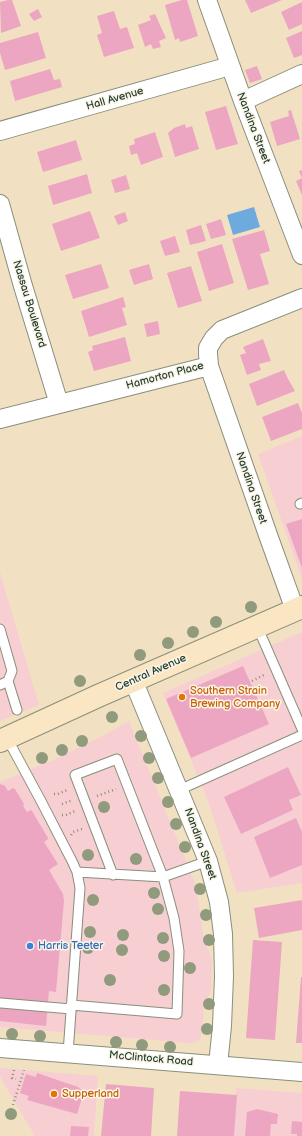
<!DOCTYPE html>
<style>
body{margin:0}
canvas{display:block;background:#f1e1c2}
</style>
<canvas width="302" height="1136"></canvas>
<script>
const ctx = document.querySelector('canvas').getContext('2d');
ctx.lineJoin = 'round';
function fill(path, color) { ctx.fillStyle = color; ctx.fill(path, 'evenodd'); }
const shape = rows => new Path2D(rows.map(r => 'M' + r).join(''));
function stroke(path, color, width, dash) { ctx.strokeStyle = color; ctx.lineWidth = width; ctx.lineCap = dash ? 'butt' : 'round'; ctx.setLineDash(dash || []); ctx.stroke(path); }
function write(font, color, halo, rows, align = 'center') {
  ctx.font = font + ' "Balsamiq Sans",sans-serif'; ctx.lineWidth = 3; ctx.setLineDash([]); ctx.textBaseline = 'middle'; ctx.strokeStyle = halo; ctx.fillStyle = color; for (const [text, x, y, turn = 0] of rows) {
    ctx.save(); ctx.translate(x, y); ctx.rotate((+turn || 0) * Math.PI / 180); ctx.textAlign = isNaN(turn) ? turn : align; if (halo) ctx.strokeText(text, 0, 0); ctx.fillText(text, 0, 0); ctx.restore();
  }
}
fill(shape([
 [302,436,302,579,258,454],
 [0,572,39,705,0,721],
 [302,632,302,883,237,893,208,801,163,693],
 [129,721,194,880,199,905,204,941,211,956,212,962,211,991,205,1002,201,1037,198,1041,193,1043,188,1043,0,1027,0,782,53,760,102,736],
 [0,1068,98,1076,94,1136,35,1136,0,1077],
 [236,1088,302,1093,302,1136,232,1136]
]), '#f7cfd2');
fill(shape([
 [254,207,260,227,233,235,227,215]
]), '#6faadf');
fill(shape([
 [8,0,12,0,21,26,1,33,0,2],
 [182,0,187,0,198,36,180,42,179,38,175,40,165,5],
 [245,0,282,0,251,13],
 [302,2,302,24,289,30,281,12],
 [38,9,42,17,34,21,29,14],
 [114,11,120,29,127,27,134,48,104,57,97,35,102,33,97,16],
 [155,14,166,38,159,41,161,47,153,49,151,44,145,47,138,25,151,20,149,16],
 [302,31,302,55,294,58,286,38],
 [38,32,46,58,5,70,0,53,0,43],
 [257,66,262,79,250,83,245,70],
 [50,69,54,80,60,79,62,87,15,101,10,81],
 [226,106,238,144,216,150,205,112],
 [291,110,300,139,277,146,270,122,289,116,288,111],
 [185,124,186,128,192,126,199,149,175,157,168,133,174,128],
 [155,132,163,157,141,165,137,153,131,155,129,146,135,144,134,139],
 [76,140,82,160,43,172,37,152],
 [302,170,302,195,296,181,302,178,299,171],
 [87,174,92,193,53,205,48,186],
 [126,175,130,189,115,193,111,180],
 [90,211,100,238,61,251,52,224],
 [125,212,128,221,118,225,114,216],
 [221,219,226,235,211,239,206,224],
 [201,225,206,241,190,245,186,230],
 [264,230,270,251,260,254,269,284,248,290,232,239],
 [175,236,180,252,165,256,160,241],
 [222,244,234,283,209,291,197,252],
 [101,264,109,288,73,299,65,275],
 [149,264,153,279,134,285,129,270],
 [191,266,202,301,178,308,167,273],
 [123,297,126,307,122,308,127,325,89,337,81,311],
 [158,321,160,334,147,337,144,324],
 [125,337,131,361,94,371,88,352,93,350,92,346],
 [263,339,271,361,259,364,261,370,247,375,240,355,246,353,243,347],
 [284,370,288,379,295,391,257,406,249,384],
 [298,403,302,413,302,429,271,441,262,417],
 [302,519,302,568,286,524],
 [243,666,269,724,191,758,166,699],
 [288,767,301,795,289,800,293,810,241,834,224,797],
 [0,784,5,786,8,791,13,788,15,789,24,804,23,806,27,812,31,810,32,811,48,838,48,839,44,842,58,864,49,870,63,894,64,901,56,992,49,991,46,1026,0,1021],
 [296,818,302,832,302,865,270,878,254,837],
 [302,900,302,930,259,938,254,908],
 [253,940,282,942,275,1040,246,1038],
 [301,977,302,977,302,1043,296,1043],
 [37,1073,78,1087,84,1092,77,1114,27,1100,29,1096,20,1093,26,1074,36,1077],
 [106,1084,154,1088,151,1136,101,1136],
 [180,1091,237,1095,234,1136,177,1136],
 [257,1109,278,1114,277,1124,271,1124,270,1136,245,1136,247,1112],
 [292,1121,302,1122,302,1136,297,1136,297,1134,291,1134],
 [71,1126,89,1127,88,1136,70,1136]
]), '#eca6c1');
const service = shape([
 [300,504,302,503],
 [257,626,302,729],
 [0,629,12,671,8,681],
 [0,685,8,681,17,710],
 [7,738,41,801,72,861,77,872,80,888,68,1053],
 [179,790,302,735],
 [77,872,163,877,208,861],
 [1,1003,71,1009],
 [71,1005,177,1014,179,951,174,918,163,877,117,759,75,775,113,875]
]);
const minor = shape([
 [207,0,243,101,302,255],
 [243,101,302,74],
 [0,131,230,66],
 [0,204,23,286,59,404],
 [0,419,209,366],
 [295,610,268,535,209,366,208,354,208,348,214,338,222,330,302,298],
 [133,680,208,861,219,902,223,934,224,976,222,1026,218,1065],
 [0,1048,302,1072]
]);
const secondary = shape([
 [0,741,98,696,302,607]
]);
stroke(service, '#888f7b', 11);
stroke(minor, '#888f7b', 20);
stroke(secondary, '#888f7b', 24);
stroke(shape([
 [252,681,266,674],
 [54,794,58,794,67,790],
 [97,796,116,789],
 [62,804,73,800],
 [62,815,66,815,75,811],
 [71,835,73,832,82,829],
 [14,1070,12,1078,16,1079],
 [13,1105,24,1070]
]), '#888f7b', 2.5, [1, 3]);
stroke(service, '#fff', 9);
stroke(minor, '#fff', 18);
stroke(secondary, '#fbe6c3', 22);
ctx.fillStyle = '#909a7c';
for (const [x, y] of [
 [251,607],
 [216,622],
 [193,632],
 [168,643],
 [140,655],
 [80,681],
 [112,717],
 [141,736],
 [82,741],
 [62,750],
 [42,758],
 [149,758],
 [158,778],
 [168,802],
 [104,807],
 [176,824],
 [185,847],
 [88,855],
 [136,859],
 [200,889],
 [154,893],
 [93,900],
 [158,909],
 [206,915],
 [90,932],
 [123,935],
 [163,938],
 [209,940],
 [88,948],
 [122,950],
 [164,956],
 [190,968],
 [110,980],
 [164,990],
 [209,1004],
 [207,1029],
 [12,1034],
 [40,1036],
 [116,1042],
 [142,1045],
 [170,1047],
 [11,1114]
]) { ctx.beginPath(); ctx.arc(x, y, 6, 0, 2 * Math.PI); ctx.fill(); }
for (const [x, y, r, color] of [
 [182,697,4,"#e8710a"],
 [30,946,4,"#3f7fe0"],
 [54,1094,4,"#e8710a"]
]) { const dot = new Path2D(); dot.arc(x, y, r, 0, 2 * Math.PI); ctx.fillStyle = color; ctx.fill(dot); stroke(dot, '#fcf5e5', 1.5); }
write('11px', '#1f3d34', '#fcf5e5', [
 ["Hall Avenue",115,99,-16],
 ["Nandina Street",253,128,69],
 ["Nassau Boulevard",29,304,73],
 ["Hamorton Place",165,376,-15],
 ["Nandina Street",251,488,71],
 ["Central Avenue",151,673,-24],
 ["Nandina Street",200,844,70],
 ["McClintock Road",151,1059,5]
]);
write('11px', '#c56008', '#fcf5e5', [
 ["Southern Strain",190,691],
 ["Brewing Company",190,704],
 ["Supperland",62,1094]
], 'left');
write('11px', '#366cbe', '#fcf5e5', [
 ["Harris Teeter",38,946]
], 'left');
</script>
